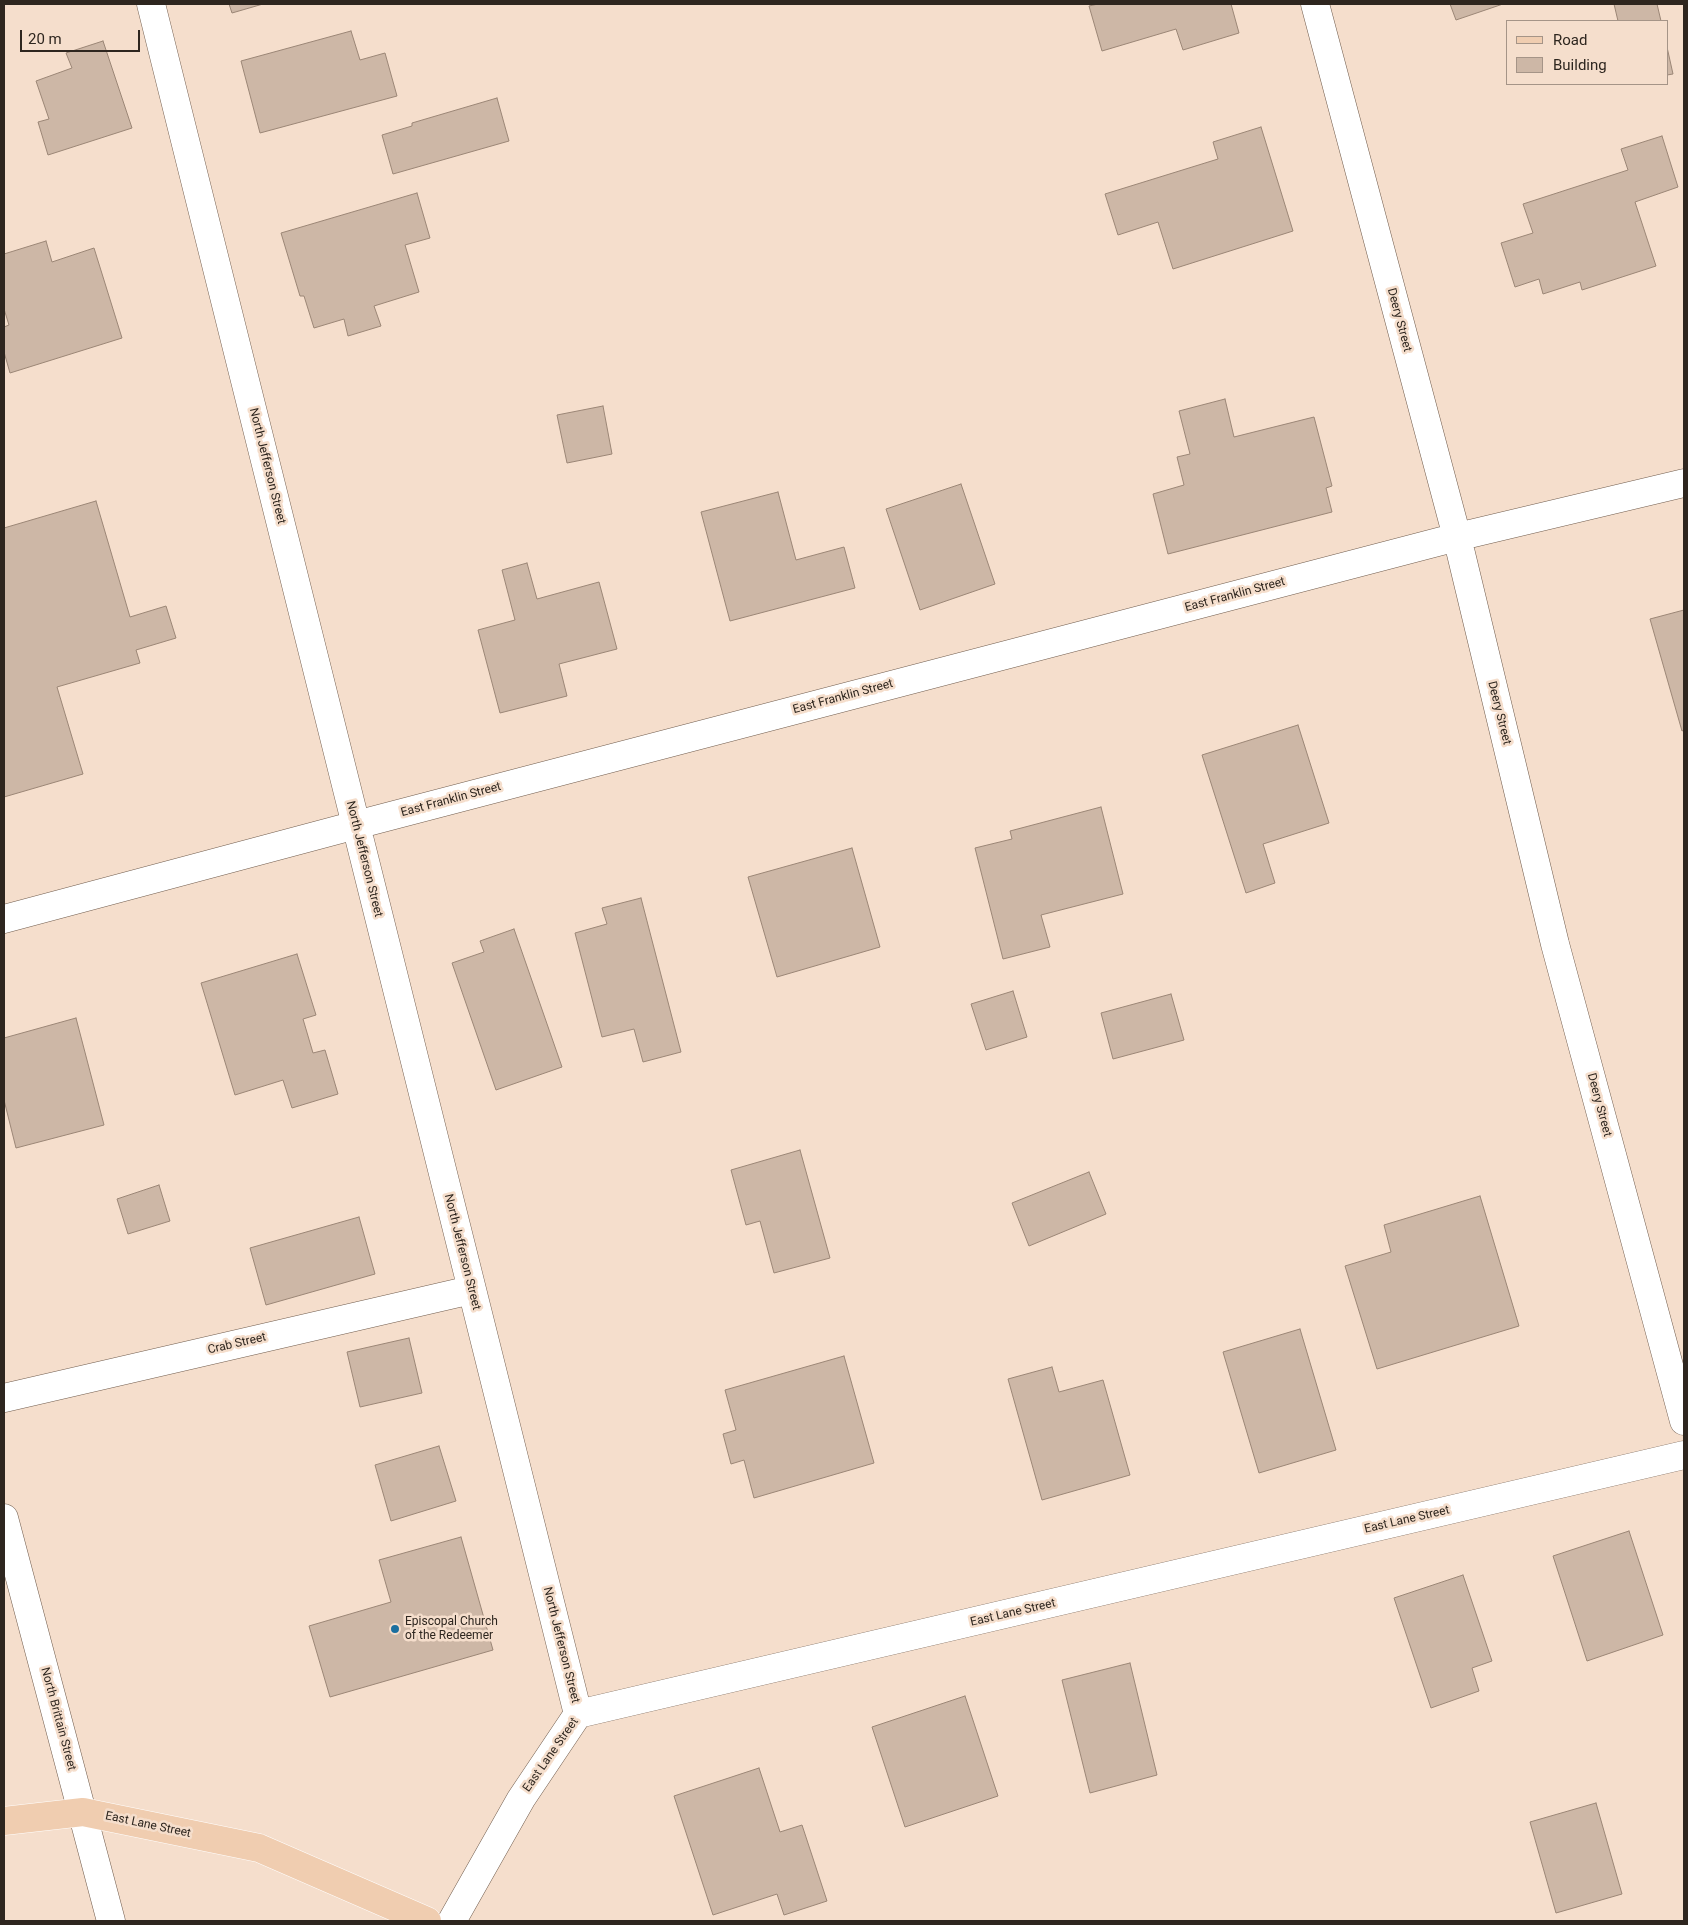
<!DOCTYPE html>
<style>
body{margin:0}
#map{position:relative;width:1688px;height:1925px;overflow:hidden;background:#f5decc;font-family:Roboto,sans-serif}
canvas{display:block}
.frame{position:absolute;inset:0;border:5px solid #2e261f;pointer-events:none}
.legend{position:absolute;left:1506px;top:20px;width:162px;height:65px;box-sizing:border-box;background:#f5decc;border:1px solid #a59487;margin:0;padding:6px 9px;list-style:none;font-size:15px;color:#2e261f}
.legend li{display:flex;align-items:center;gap:10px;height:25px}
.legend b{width:25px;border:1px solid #a59487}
.scale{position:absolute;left:20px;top:30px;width:120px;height:22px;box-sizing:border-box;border:2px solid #2e261f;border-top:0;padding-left:6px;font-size:15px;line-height:18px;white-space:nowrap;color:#2e261f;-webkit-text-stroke:4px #f5decc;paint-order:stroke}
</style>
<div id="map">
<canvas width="1688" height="1925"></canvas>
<div class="frame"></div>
<ul class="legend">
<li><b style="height:6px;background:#f0cdb0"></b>Road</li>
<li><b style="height:14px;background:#cdb7a6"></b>Building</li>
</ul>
<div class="scale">20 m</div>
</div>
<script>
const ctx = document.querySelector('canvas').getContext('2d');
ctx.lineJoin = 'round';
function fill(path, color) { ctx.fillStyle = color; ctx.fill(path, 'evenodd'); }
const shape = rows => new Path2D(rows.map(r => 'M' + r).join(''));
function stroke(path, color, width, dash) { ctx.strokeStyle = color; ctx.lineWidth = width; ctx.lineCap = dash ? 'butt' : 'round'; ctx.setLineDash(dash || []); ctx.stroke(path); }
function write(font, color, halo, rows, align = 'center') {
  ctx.font = font + ' Roboto,sans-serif'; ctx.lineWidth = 5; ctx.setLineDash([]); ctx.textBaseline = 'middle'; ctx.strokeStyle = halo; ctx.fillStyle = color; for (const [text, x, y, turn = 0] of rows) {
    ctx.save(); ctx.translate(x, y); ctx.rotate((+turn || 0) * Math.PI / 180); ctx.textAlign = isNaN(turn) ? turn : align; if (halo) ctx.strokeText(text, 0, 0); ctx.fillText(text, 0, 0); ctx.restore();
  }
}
const building = shape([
 [229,4,263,4,232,13,229,4],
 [1098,4,1231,4,1239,33,1183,50,1176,29,1102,51,1089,6,1098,4],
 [1450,4,1503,4,1456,20,1450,4],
 [1614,4,1657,4,1661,21,1618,21,1614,4],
 [351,31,360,60,385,53,397,96,260,133,241,61,351,31],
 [103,41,132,128,48,155,38,122,49,119,36,81,72,68,66,53,103,41],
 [1667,47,1673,74,1667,75,1667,47],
 [497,98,509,141,393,174,382,135,412,126,412,123,497,98],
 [1261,127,1293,231,1173,269,1158,222,1118,235,1105,194,1218,159,1213,142,1261,127],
 [1662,136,1678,187,1635,202,1656,266,1582,290,1580,282,1543,294,1539,279,1515,287,1501,243,1533,233,1523,204,1628,170,1621,149,1662,136],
 [417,193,430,238,405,245,419,292,374,306,381,326,348,336,344,319,314,328,304,296,300,296,281,233,417,193],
 [46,241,52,262,94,248,122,338,10,373,4,352,4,327,9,325,4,309,4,254,46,241],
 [1225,399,1234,437,1314,417,1332,486,1326,488,1332,512,1168,554,1153,494,1184,485,1177,457,1190,454,1179,411,1225,399],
 [603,406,612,454,567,463,557,415,603,406],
 [961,484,995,584,920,610,886,509,961,484],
 [778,492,796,560,844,547,855,588,730,621,701,512,778,492],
 [96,501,130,617,166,606,176,638,136,650,140,663,57,687,83,774,4,797,4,528,96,501],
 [527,563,537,599,599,582,617,649,559,664,567,696,500,713,478,630,515,620,502,570,527,563],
 [1684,610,1684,730,1682,731,1650,619,1684,610],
 [1298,725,1329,823,1263,844,1275,883,1246,893,1202,755,1298,725],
 [1101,807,1123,894,1041,915,1050,947,1003,959,975,848,1012,839,1010,831,1101,807],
 [852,848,880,947,777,977,748,877,852,848],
 [641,898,681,1052,643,1062,634,1029,602,1037,575,933,607,924,602,908,641,898],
 [514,929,562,1067,496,1090,452,963,484,952,480,941,514,929],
 [297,954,316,1015,303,1019,313,1053,325,1050,338,1094,292,1108,283,1080,235,1095,201,983,297,954],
 [1013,991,1027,1037,986,1050,971,1004,1013,991],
 [1171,994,1184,1040,1113,1059,1101,1013,1171,994],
 [76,1018,104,1125,16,1148,4,1100,4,1038,76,1018],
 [800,1150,830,1258,774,1273,760,1221,746,1225,731,1170,800,1150],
 [1089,1172,1106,1214,1029,1246,1012,1203,1089,1172],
 [159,1185,170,1221,128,1234,117,1199,159,1185],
 [1480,1196,1519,1326,1377,1369,1345,1266,1391,1252,1384,1225,1480,1196],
 [359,1217,375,1274,266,1305,250,1248,359,1217],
 [1300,1329,1336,1450,1259,1473,1223,1352,1300,1329],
 [409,1338,422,1393,360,1407,347,1352,409,1338],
 [844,1356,874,1463,754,1498,744,1460,731,1464,723,1434,736,1430,725,1390,844,1356],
 [1052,1367,1059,1392,1103,1380,1130,1475,1042,1500,1008,1379,1052,1367],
 [439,1446,456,1501,391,1521,375,1465,439,1446],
 [1629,1531,1663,1635,1587,1661,1553,1556,1629,1531],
 [461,1537,493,1650,330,1697,309,1626,391,1602,379,1560,461,1537],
 [1463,1575,1492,1661,1472,1668,1479,1691,1431,1708,1394,1598,1463,1575],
 [1130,1663,1157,1775,1090,1793,1062,1680,1130,1663],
 [965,1696,998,1796,905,1827,872,1727,965,1696],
 [759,1768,780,1832,802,1825,827,1901,784,1915,777,1894,713,1915,674,1796,759,1768],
 [1596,1803,1622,1894,1556,1913,1530,1822,1596,1803]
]);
fill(building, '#cdb7a6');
stroke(building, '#9b8676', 1);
const minor = shape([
 [151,4,578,1714],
 [1315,4,1457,537,1555,944,1684,1421],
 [4,919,356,825,1457,537,1684,483],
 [4,1398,471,1290],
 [4,1518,111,1921]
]);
const tertiary = shape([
 [452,1921,521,1799,578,1714,1684,1455]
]);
const primary = shape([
 [4,1821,83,1812,259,1848,427,1921]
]);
stroke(minor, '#725e4f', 29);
stroke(tertiary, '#725e4f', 29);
stroke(primary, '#fff', 29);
stroke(minor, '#fff', 28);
stroke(tertiary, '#fff', 28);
stroke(primary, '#f0cdb0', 28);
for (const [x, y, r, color] of [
 [395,1629,5,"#1b6f9f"]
]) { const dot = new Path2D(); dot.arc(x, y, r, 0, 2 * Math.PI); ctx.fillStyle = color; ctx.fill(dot); stroke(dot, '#f5decc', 2); }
write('12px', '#2e261f', '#f5decc', [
 ["Deery Street",1399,320,75],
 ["North Jefferson Street",267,466,76],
 ["East Franklin Street",1235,595,-15],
 ["East Franklin Street",843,697,-15],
 ["Deery Street",1499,713,76],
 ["East Franklin Street",451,800,-15],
 ["North Jefferson Street",364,859,76],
 ["Deery Street",1599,1105,75],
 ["North Jefferson Street",462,1252,76],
 ["Crab Street",237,1344,-13],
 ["East Lane Street",1407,1520,-13],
 ["East Lane Street",1013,1613,-13],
 ["North Jefferson Street",561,1645,76],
 ["North Brittain Street",58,1719,75],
 ["East Lane Street",551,1755,-55],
 ["East Lane Street",148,1825,12]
]);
write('12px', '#2e261f', '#f5decc', [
 ["Episcopal Church",405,1622],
 ["of the Redeemer",405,1636]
], 'left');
</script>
